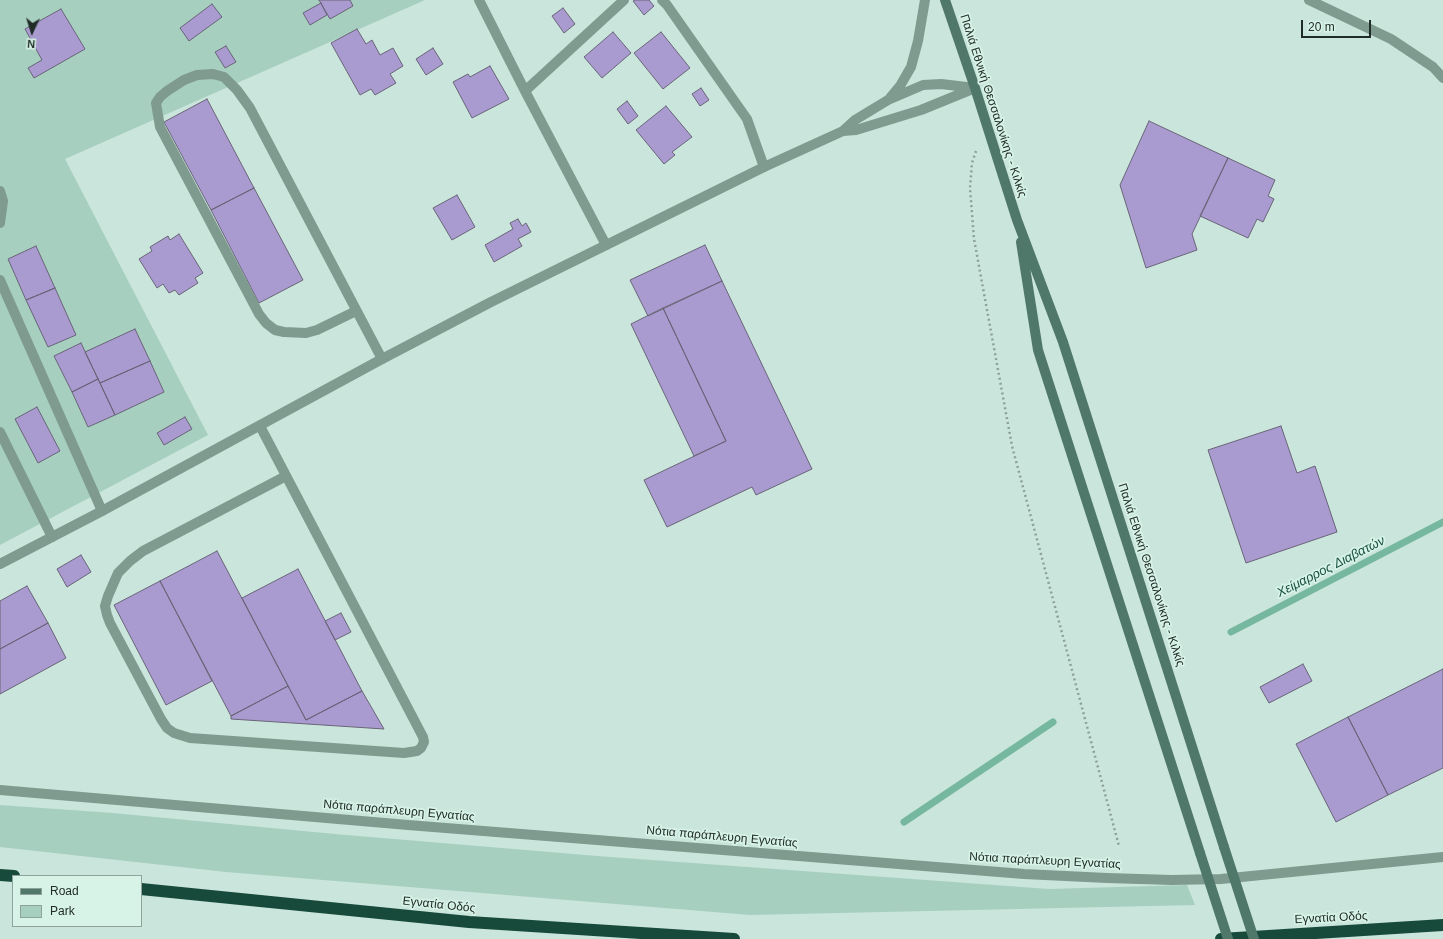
<!DOCTYPE html>
<meta charset="utf-8">
<style>
body{margin:0}
#map{position:relative;width:1443px;height:939px;overflow:hidden;background:#cae5db;font-family:Helvetica,sans-serif}
canvas{display:block}
.legend{position:absolute;left:12px;top:875px;width:130px;height:52px;box-sizing:border-box;background:#d7f3e8;border:1px solid #8ea39b;margin:0;padding:5px 7px;list-style:none;font-size:12px;color:#212c28}
.legend li{display:flex;align-items:center;gap:8px;height:20px}
.legend b{width:20px;border:1px solid #8ea39b}
.north{position:absolute;left:12px;top:12px;width:40px;height:40px;-webkit-text-stroke:3px #d7f3e8;paint-order:stroke;rotate:184deg;font-size:11px;font-weight:700;line-height:16px;text-align:center;color:#212c28}
.north::after{content:'';display:block;margin:auto;width:14px;height:18px;background:#212c28;clip-path:polygon(50% 0,100% 100%,50% 72%,0 100%)}
.scale{position:absolute;left:1301px;top:20px;width:70px;height:18px;box-sizing:border-box;border:2px solid #212c28;border-top:0;padding-left:5px;font-size:12px;line-height:14px;white-space:nowrap;color:#212c28;-webkit-text-stroke:3px #d7f3e8;paint-order:stroke}
</style>
<div id="map">
<canvas width="1443" height="939"></canvas>
<ul class="legend">
<li><b style="height:5px;background:#50786a"></b>Road</li>
<li><b style="height:11px;background:#a7cfc0"></b>Park</li>
</ul>
<div class="north">N</div>
<div class="scale">20 m</div>
</div>
<script>
const ctx = document.querySelector('canvas').getContext('2d');
ctx.lineJoin = 'round';
function fill(path, color) { ctx.fillStyle = color; ctx.fill(path, 'evenodd'); }
const shape = rows => new Path2D(rows.map(r => 'M' + r).join(''));
function stroke(path, color, width, dash) { ctx.strokeStyle = color; ctx.lineWidth = width; ctx.lineCap = dash ? 'butt' : 'round'; ctx.setLineDash(dash || []); ctx.stroke(path); }
function write(font, color, halo, rows, align = 'center') {
  ctx.font = font + ' Helvetica,sans-serif'; ctx.lineWidth = 3.5; ctx.setLineDash([]); ctx.textBaseline = 'middle'; ctx.strokeStyle = halo; ctx.fillStyle = color; for (const [text, x, y, turn = 0] of rows) {
    ctx.save(); ctx.translate(x, y); ctx.rotate((+turn || 0) * Math.PI / 180); ctx.textAlign = isNaN(turn) ? turn : align; if (halo) ctx.strokeText(text, 0, 0); ctx.fillText(text, 0, 0); ctx.restore();
  }
}
fill(shape([
 [0,0,425,0,65,159,208,435,0,545],
 [0,805,113,813,335,834,597,856,1049,889,1187,885,1195,905,750,915,226,872,0,847]
]), '#a7cfc0');
stroke(shape([
 [1231,632,1443,522],
 [904,822,1053,722]
]), '#76b7a0', 7);
const building = shape([
 [319,0,350,0,353,6,330,19,319,0],
 [635,0,649,0,654,6,644,15,633,1,635,0],
 [321,3,327,15,310,25,303,13,321,3],
 [212,4,222,17,189,41,180,28,212,4],
 [563,8,575,24,564,33,552,16,563,8],
 [61,9,85,49,34,78,28,68,42,60,25,29,61,9],
 [357,29,366,44,372,40,380,55,393,48,403,66,390,74,396,83,375,95,371,89,360,95,331,43,357,29],
 [613,32,631,53,602,78,584,57,613,32],
 [661,32,690,68,663,89,634,53,661,32],
 [226,46,236,62,225,68,215,52,226,46],
 [433,48,443,64,426,75,416,59,433,48],
 [490,66,509,99,472,118,453,82,468,74,470,77,490,66],
 [701,88,709,100,700,106,692,94,701,88],
 [207,99,254,188,211,210,164,122,207,99],
 [627,101,638,116,628,124,617,109,627,101],
 [666,106,692,137,672,152,675,155,664,164,636,130,666,106],
 [1149,121,1228,158,1192,234,1197,250,1146,268,1120,185,1149,121],
 [1228,158,1275,180,1268,196,1274,199,1263,222,1257,219,1248,238,1200,216,1228,158],
 [254,188,303,280,259,303,211,210,254,188],
 [457,195,475,227,452,240,433,208,457,195],
 [518,219,522,226,526,223,531,232,518,239,522,246,494,262,485,245,513,229,510,223,518,219],
 [179,234,203,273,195,278,198,283,179,295,175,290,169,293,163,284,157,288,139,259,152,251,150,247,168,236,170,240,179,234],
 [705,245,722,281,648,316,630,280,705,245],
 [36,246,55,288,26,300,8,259,36,246],
 [722,281,812,469,756,495,752,487,667,527,644,480,726,441,663,308,722,281],
 [55,288,76,335,48,347,26,300,55,288],
 [663,308,726,441,694,456,631,324,663,308],
 [135,329,150,361,100,383,85,352,135,329],
 [81,343,98,379,72,392,54,356,81,343],
 [150,361,164,392,115,415,100,383,150,361],
 [98,379,115,415,88,427,72,392,98,379],
 [37,407,60,451,38,463,15,419,37,407],
 [185,417,192,429,164,445,157,433,185,417],
 [1281,426,1297,473,1315,466,1337,532,1246,563,1208,450,1281,426],
 [217,551,288,686,231,716,160,581,217,551],
 [81,555,91,572,67,587,57,569,81,555],
 [298,569,362,691,306,720,242,598,298,569],
 [160,581,212,681,166,705,114,605,160,581],
 [27,586,48,623,0,649,0,601,27,586],
 [341,613,351,632,335,640,325,621,341,613],
 [48,623,66,658,0,694,0,649,48,623],
 [1303,664,1312,681,1269,703,1260,687,1303,664],
 [1443,669,1443,768,1388,795,1348,717,1443,669],
 [288,686,306,720,362,691,384,729,231,719,231,716,288,686],
 [1348,717,1388,795,1336,822,1296,744,1348,717]
]);
fill(building, '#a99bcf');
stroke(building, '#696478', 1);
stroke(shape([
 [976,151,972,163,970,188,974,239,1012,446,1119,846]
]), '#8ca19a', 2.5, [2, 3]);
stroke(shape([
 [356,311,317,330,306,333,284,332,275,330,266,323,259,314,160,127,156,103,160,97,167,91,184,80,197,75,213,74,224,77,237,90,250,108,382,359],
 [260,426,423,737,424,742,421,748,417,751,404,753,190,738,174,733,167,728,161,719,110,623,107,615,105,606,108,596,118,573,130,561,143,551,286,476],
 [0,432,52,537]
]), '#7f9a8f', 10);
stroke(shape([
 [479,0,525,91,606,245],
 [662,0,667,5,747,119,764,167],
 [525,91,624,0],
 [0,191,3,201,0,223],
 [0,280,102,511]
]), '#7f9a8f', 10);
stroke(shape([
 [1309,0,1391,39,1433,67,1443,78],
 [890,98,900,86,911,67,918,41,925,0],
 [843,131,856,130,921,110,975,88],
 [0,564,102,511,382,359,491,302,764,167,843,131,855,120,888,100,923,85,941,84,975,88],
 [0,790,408,825,811,857,1024,874,1107,878,1172,880,1221,879,1443,857]
]), '#7f9a8f', 10);
stroke(shape([
 [945,0,975,88,1017,220,1063,342,1224,847],
 [1021,242,1038,350,1200,853]
]), '#50786a', 10);
stroke(shape([
 [0,875,14,876],
 [141,889,469,922,734,939],
 [1221,939,1443,925]
]), '#174a3b', 12);
stroke(shape([
 [1224,847,1254,939],
 [1200,853,1228,939]
]), '#50786a', 10);
write('12px', '#212c28', '#d7f3e8', [
 ["Παλιά Εθνική Θεσσαλονίκης - Κιλκίς",993,106,72],
 ["Παλιά Εθνική Θεσσαλονίκης - Κιλκίς",1151,575,72],
 ["Νότια παράπλευρη Εγνατίας",399,811,5],
 ["Νότια παράπλευρη Εγνατίας",722,837,5],
 ["Νότια παράπλευρη Εγνατίας",1045,861,3],
 ["Εγνατία Οδός",439,905,6],
 ["Εγνατία Οδός",1331,918,-3]
]);
write('italic 13px', '#1b5141', '#d7f3e8', [
 ["Χείμαρρος Διαβατών",1331,567,-27]
]);
</script>
